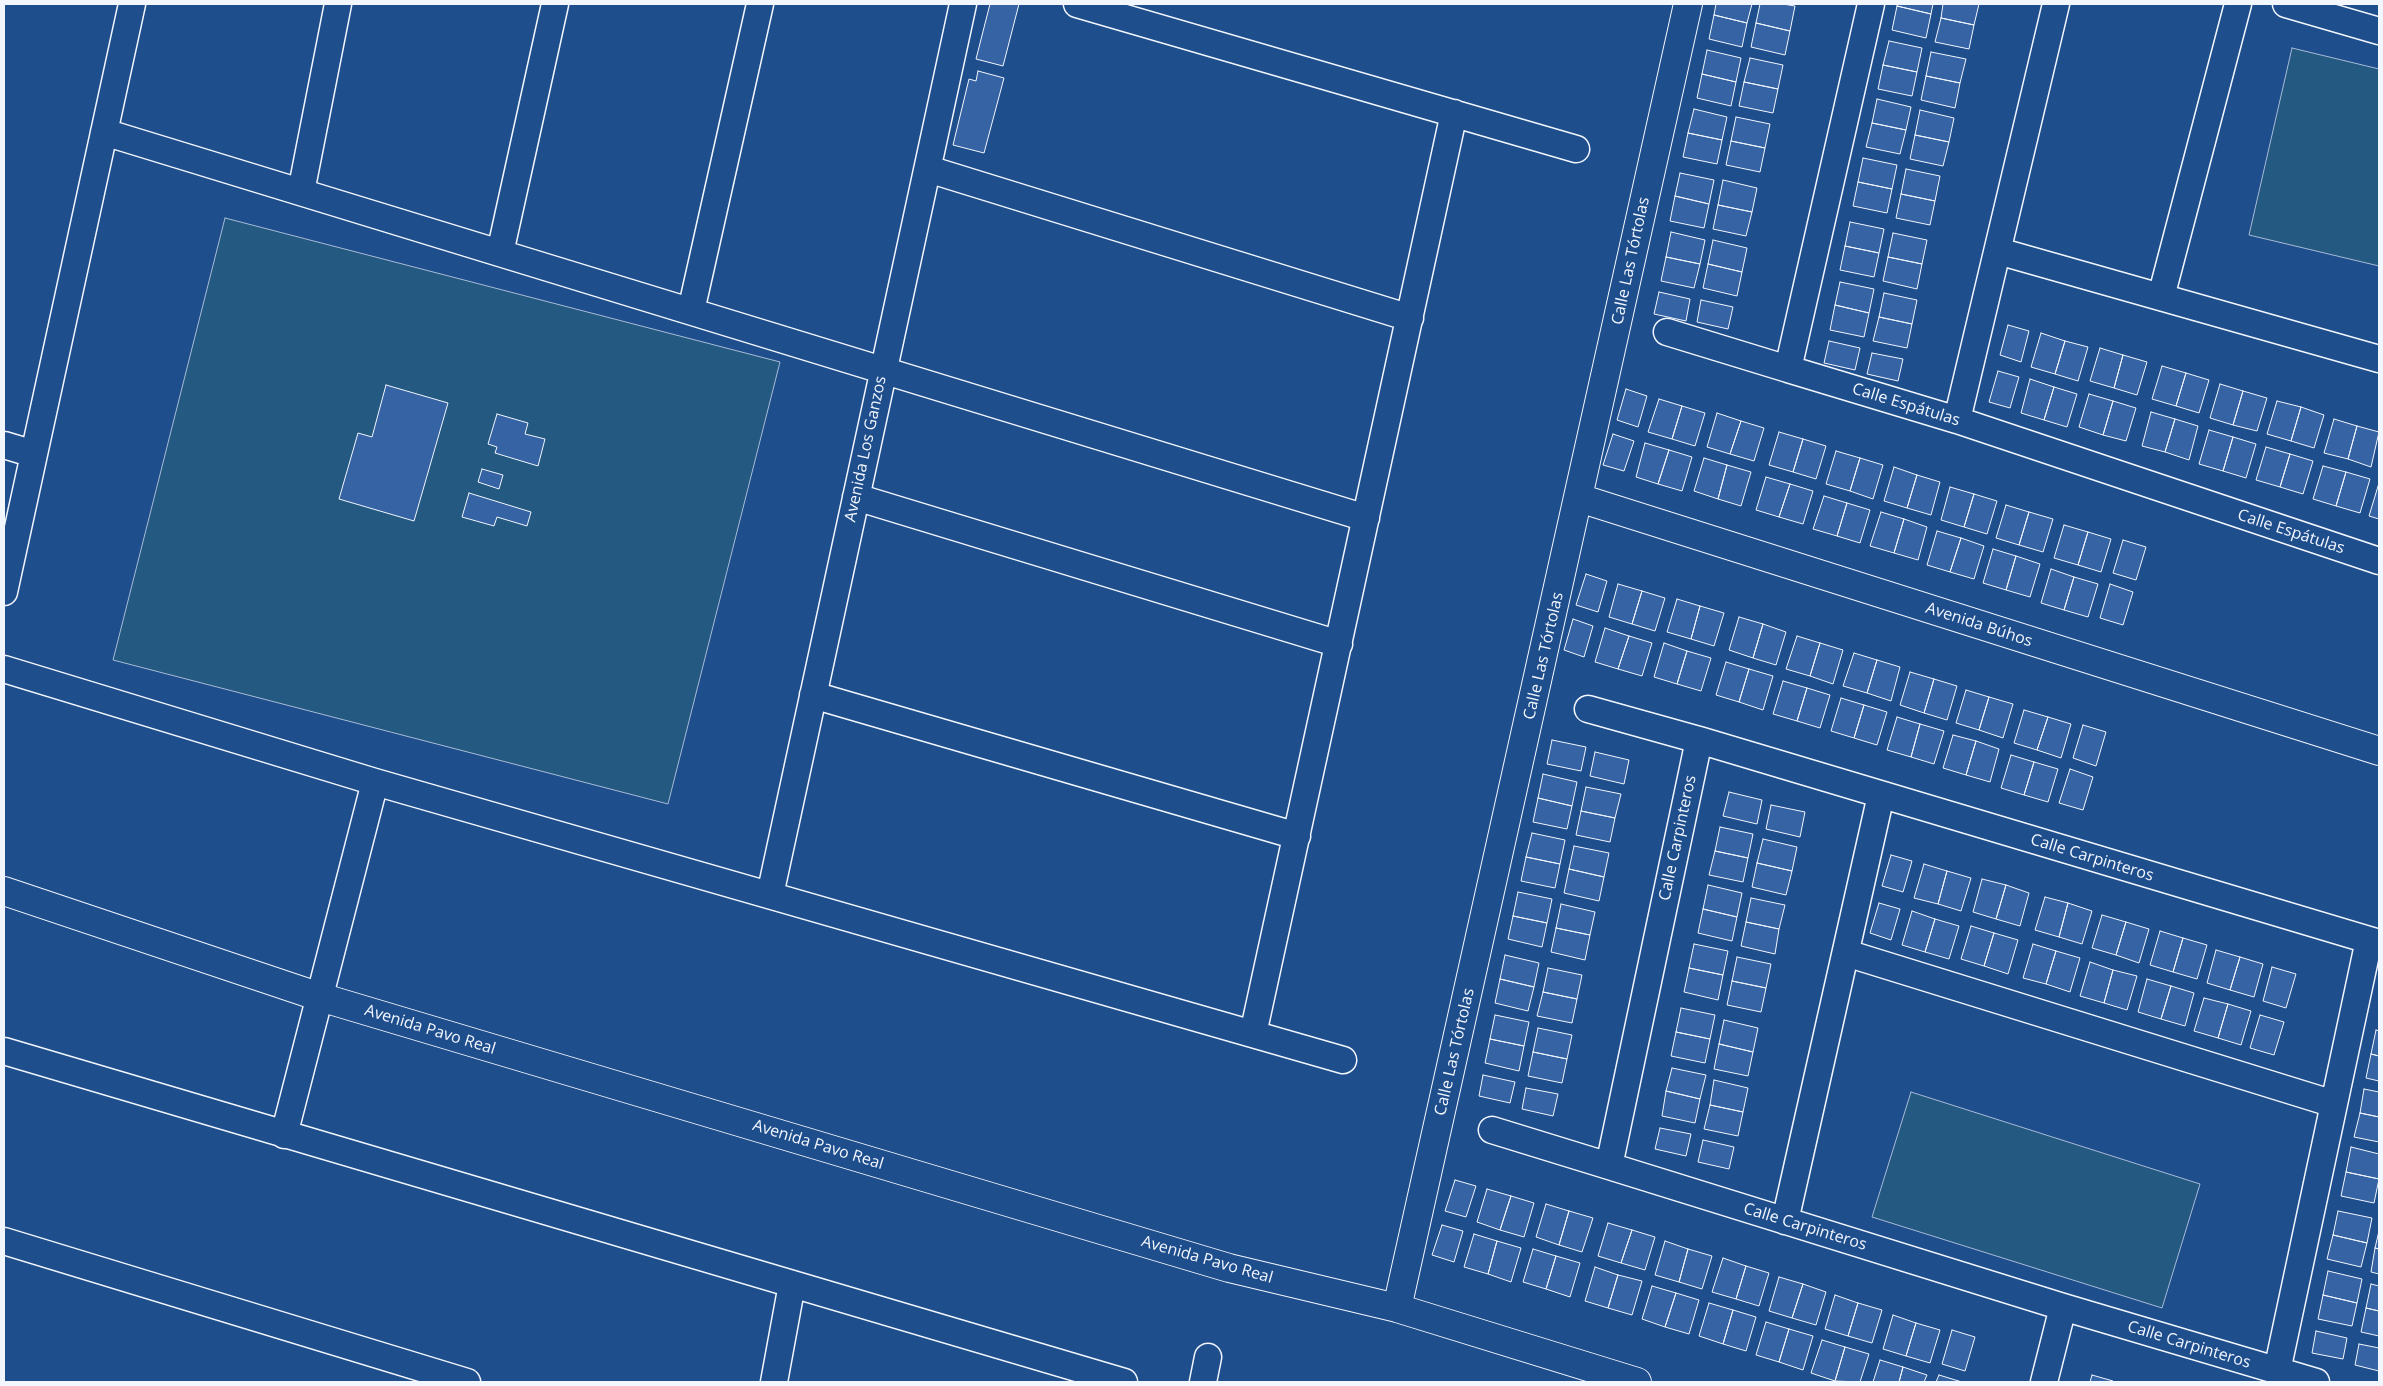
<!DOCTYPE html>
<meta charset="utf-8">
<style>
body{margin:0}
#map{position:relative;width:2383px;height:1386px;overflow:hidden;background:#1f4e8c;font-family:"Open Sans",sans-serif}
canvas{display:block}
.frame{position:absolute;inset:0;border:5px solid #f2f6ff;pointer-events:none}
</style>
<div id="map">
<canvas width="2383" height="1386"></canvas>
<div class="frame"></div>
</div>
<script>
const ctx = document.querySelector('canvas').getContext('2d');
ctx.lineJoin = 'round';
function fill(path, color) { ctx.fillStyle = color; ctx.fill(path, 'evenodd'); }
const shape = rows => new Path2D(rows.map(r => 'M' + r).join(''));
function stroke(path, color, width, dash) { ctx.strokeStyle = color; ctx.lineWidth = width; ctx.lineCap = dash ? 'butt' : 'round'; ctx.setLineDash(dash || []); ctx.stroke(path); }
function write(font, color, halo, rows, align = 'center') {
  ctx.font = font + ' "Open Sans",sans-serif'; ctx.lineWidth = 4; ctx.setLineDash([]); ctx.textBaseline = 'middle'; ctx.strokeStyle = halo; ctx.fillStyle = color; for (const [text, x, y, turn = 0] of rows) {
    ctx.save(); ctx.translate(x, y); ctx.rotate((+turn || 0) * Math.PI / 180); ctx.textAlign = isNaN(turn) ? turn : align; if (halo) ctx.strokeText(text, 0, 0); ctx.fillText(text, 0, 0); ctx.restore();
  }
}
const green = shape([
 [2292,48,2379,69,2379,266,2249,235,2292,48],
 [225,218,780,362,668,804,113,660,225,218],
 [1911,1092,2200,1184,2162,1308,1872,1217,1911,1092]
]);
fill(green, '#245a82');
stroke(green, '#a8bbd7', 1);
const building = shape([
 [990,4,1019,4,1003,66,976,59,990,4],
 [1716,4,1752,4,1747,23,1714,15,1716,4],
 [1760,4,1783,4,1795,6,1790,31,1756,23,1760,4],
 [1898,4,1933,4,1931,14,1897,6,1898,4],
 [1943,4,1979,4,1974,25,1941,18,1943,4],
 [1897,6,1931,14,1926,38,1892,30,1897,6],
 [1714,15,1747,23,1742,47,1709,39,1714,15],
 [1941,18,1974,25,1969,49,1935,42,1941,18],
 [1756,23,1790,31,1785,55,1751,47,1756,23],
 [1889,41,1922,48,1917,72,1883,65,1889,41],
 [1707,50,1741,58,1736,82,1702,74,1707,50],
 [1931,52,1966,59,1960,83,1926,76,1931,52],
 [1750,58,1783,65,1778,89,1744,82,1750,58],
 [1883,65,1917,72,1912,96,1878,89,1883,65],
 [978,71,1004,78,984,153,953,145,969,79,976,81,978,71],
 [1702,74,1736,82,1731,106,1697,98,1702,74],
 [1926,76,1960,83,1955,108,1921,100,1926,76],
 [1744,82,1778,89,1773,113,1739,106,1744,82],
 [1877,99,1911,107,1906,130,1872,123,1877,99],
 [1694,109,1727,117,1722,140,1688,133,1694,109],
 [1920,110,1954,118,1949,142,1915,135,1920,110],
 [1736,117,1770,124,1765,148,1731,141,1736,117],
 [1872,123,1906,130,1900,154,1866,147,1872,123],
 [1688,133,1722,140,1717,164,1683,157,1688,133],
 [1915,135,1949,142,1943,166,1910,159,1915,135],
 [1731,141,1765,148,1760,172,1726,165,1731,141],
 [1863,158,1897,165,1892,189,1858,182,1863,158],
 [1906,169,1940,176,1935,201,1901,194,1906,169],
 [1680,173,1714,180,1709,204,1675,196,1680,173],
 [1723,180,1757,188,1752,212,1718,205,1723,180],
 [1858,182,1892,189,1887,213,1853,206,1858,182],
 [1901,194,1935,201,1930,225,1896,218,1901,194],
 [1675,196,1709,204,1704,228,1670,221,1675,196],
 [1718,205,1752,212,1746,236,1713,229,1718,205],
 [1850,222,1884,229,1879,253,1845,246,1850,222],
 [1671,232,1705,240,1700,264,1666,257,1671,232],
 [1893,233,1927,240,1922,264,1888,257,1893,233],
 [1713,240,1747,248,1742,272,1708,264,1713,240],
 [1845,246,1879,253,1874,277,1840,270,1845,246],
 [1666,257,1700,264,1694,288,1661,281,1666,257],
 [1888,257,1922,264,1917,289,1883,281,1888,257],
 [1708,264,1742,272,1737,296,1703,288,1708,264],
 [1840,282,1874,289,1869,313,1835,305,1840,282],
 [1659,292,1690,299,1686,321,1654,314,1659,292],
 [1884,293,1917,300,1912,324,1879,317,1884,293],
 [1701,300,1733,307,1728,329,1697,322,1701,300],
 [1835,305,1869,313,1864,337,1830,330,1835,305],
 [1879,317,1912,324,1907,348,1873,341,1879,317],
 [2008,325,2029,331,2021,362,2000,355,2008,325],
 [2041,333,2065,341,2055,374,2031,367,2041,333],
 [1829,341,1860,348,1855,370,1824,363,1829,341],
 [2065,341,2088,347,2078,381,2055,374,2065,341],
 [2100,348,2123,355,2114,388,2090,381,2100,348],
 [1872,353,1903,359,1898,381,1867,374,1872,353],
 [2123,355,2147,362,2137,395,2114,388,2123,355],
 [2162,366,2186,373,2176,406,2152,399,2162,366],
 [1998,371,2019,377,2010,408,1989,402,1998,371],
 [2186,373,2209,380,2199,413,2176,406,2186,373],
 [2030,379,2054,387,2044,420,2021,413,2030,379],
 [2220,384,2243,391,2233,425,2210,418,2220,384],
 [386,385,448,403,414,521,339,499,358,433,372,437,386,385],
 [2054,387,2077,394,2067,427,2044,420,2054,387],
 [1626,389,1647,396,1638,427,1617,420,1626,389],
 [2243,391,2267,398,2257,431,2233,425,2243,391],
 [2089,394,2113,401,2103,435,2079,427,2089,394],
 [1659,399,1682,406,1672,439,1648,432,1659,399],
 [2113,401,2136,408,2126,441,2103,435,2113,401],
 [2277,401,2301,407,2291,441,2267,434,2277,401],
 [1682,406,1705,413,1695,446,1672,439,1682,406],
 [2301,407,2324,415,2314,448,2291,441,2301,407],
 [2151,412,2175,419,2165,452,2142,446,2151,412],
 [1717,413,1741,421,1730,454,1707,447,1717,413],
 [497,414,528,423,525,434,545,439,538,466,495,453,497,447,488,444,497,414],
 [2175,419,2198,426,2189,460,2165,452,2175,419],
 [2334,419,2357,426,2348,459,2324,453,2334,419],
 [1741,421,1764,428,1754,461,1730,454,1741,421],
 [2357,426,2379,432,2371,467,2348,459,2357,426],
 [2209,430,2233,437,2223,471,2199,464,2209,430],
 [1779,432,1803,439,1793,472,1769,465,1779,432],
 [1613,434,1634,441,1624,471,1603,465,1613,434],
 [2233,437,2256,444,2246,478,2223,471,2233,437],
 [1803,439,1826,446,1816,479,1793,472,1803,439],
 [1645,443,1669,450,1658,484,1636,477,1645,443],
 [2266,447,2290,454,2280,487,2256,480,2266,447],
 [1669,450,1692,457,1682,491,1658,484,1669,450],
 [1836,451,1860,458,1850,491,1826,484,1836,451],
 [2290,454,2313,461,2303,494,2280,487,2290,454],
 [1704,458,1727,465,1718,499,1694,491,1704,458],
 [1860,458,1883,465,1873,499,1850,491,1860,458],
 [1727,465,1751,472,1741,506,1718,499,1727,465],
 [2323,466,2346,472,2336,506,2313,499,2323,466],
 [1894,467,1917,475,1907,508,1884,501,1894,467],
 [482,469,503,475,499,489,478,482,482,469],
 [2346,472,2370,479,2360,513,2336,506,2346,472],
 [1917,475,1940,482,1931,515,1907,508,1917,475],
 [1766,477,1790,484,1779,517,1756,510,1766,477],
 [2379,483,2379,519,2369,516,2379,483],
 [1790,484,1813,491,1803,524,1779,517,1790,484],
 [1950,487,1974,494,1964,527,1941,520,1950,487],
 [469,493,531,512,527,526,497,517,494,526,462,517,469,493],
 [1974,494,1997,501,1987,534,1964,527,1974,494],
 [1824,496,1847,503,1837,536,1813,529,1824,496],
 [1847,503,1870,510,1860,543,1837,536,1847,503],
 [2006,505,2029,512,2019,545,1996,538,2006,505],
 [1881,512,1904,519,1894,553,1870,546,1881,512],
 [2029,512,2053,519,2043,552,2019,545,2029,512],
 [1904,519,1927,527,1918,560,1894,553,1904,519],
 [2064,525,2088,532,2078,565,2054,558,2064,525],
 [1937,531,1961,538,1950,572,1927,565,1937,531],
 [2088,532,2111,539,2101,572,2078,565,2088,532],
 [1961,538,1984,546,1974,579,1950,572,1961,538],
 [2123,540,2146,547,2136,580,2113,573,2123,540],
 [1993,549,2016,556,2006,590,1983,583,1993,549],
 [2016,556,2040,564,2030,597,2006,590,2016,556],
 [2051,569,2074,577,2064,610,2041,603,2051,569],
 [1586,574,1607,581,1598,612,1576,605,1586,574],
 [2074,577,2098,584,2088,617,2064,610,2074,577],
 [1618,584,1642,591,1632,624,1609,617,1618,584],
 [2110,584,2133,592,2123,625,2100,618,2110,584],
 [1642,591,1665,598,1655,631,1632,624,1642,591],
 [1677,599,1700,606,1691,639,1667,632,1677,599],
 [1700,606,1724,613,1714,646,1691,639,1700,606],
 [1739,617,1763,624,1753,658,1729,650,1739,617],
 [1573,619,1593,626,1584,657,1564,650,1573,619],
 [1763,624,1786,632,1776,665,1753,658,1763,624],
 [1605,628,1629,636,1618,669,1595,662,1605,628],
 [1629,636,1652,643,1642,676,1618,669,1629,636],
 [1797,636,1820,643,1810,676,1786,669,1797,636],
 [1664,643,1687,651,1677,684,1654,677,1664,643],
 [1820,643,1843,650,1833,684,1810,676,1820,643],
 [1687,651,1711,658,1701,691,1677,684,1687,651],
 [1854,653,1877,660,1867,693,1843,686,1854,653],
 [1877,660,1900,667,1891,701,1867,693,1877,660],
 [1726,662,1749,669,1739,702,1716,695,1726,662],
 [1749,669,1773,676,1763,710,1739,702,1749,669],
 [1910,672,1934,679,1924,713,1900,705,1910,672],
 [1934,679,1957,686,1947,720,1924,713,1934,679],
 [1783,681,1807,688,1797,721,1773,714,1783,681],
 [1807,688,1830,695,1820,728,1797,721,1807,688],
 [1966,690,1989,697,1979,730,1956,723,1966,690],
 [1989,697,2013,704,2003,738,1979,730,1989,697],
 [1841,698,1864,705,1854,738,1831,731,1841,698],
 [1864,705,1887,712,1877,745,1854,738,1864,705],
 [2024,710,2048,717,2037,750,2014,743,2024,710],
 [1897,717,1920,724,1911,757,1887,750,1897,717],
 [2048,717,2071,724,2061,758,2037,750,2048,717],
 [1920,724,1944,731,1934,764,1911,757,1920,724],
 [2083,725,2106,732,2096,766,2073,758,2083,725],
 [1953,735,1976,741,1966,775,1943,768,1953,735],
 [1552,740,1586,747,1581,771,1547,764,1552,740],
 [1976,741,1999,749,1990,782,1966,775,1976,741],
 [1595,752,1629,760,1624,784,1590,776,1595,752],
 [2011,755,2034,762,2024,795,2001,788,2011,755],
 [2034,762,2058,769,2048,802,2024,795,2034,762],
 [2070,769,2093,777,2083,810,2059,803,2070,769],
 [1543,774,1577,782,1572,806,1538,798,1543,774],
 [1586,787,1621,794,1615,818,1581,811,1586,787],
 [1729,792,1762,800,1757,824,1723,816,1729,792],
 [1538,798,1572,806,1567,829,1533,822,1538,798],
 [1771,805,1805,812,1800,837,1766,829,1771,805],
 [1581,811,1615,818,1610,842,1576,835,1581,811],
 [1720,827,1753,834,1748,858,1715,851,1720,827],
 [1532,833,1565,840,1560,864,1526,857,1532,833],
 [1763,839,1797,847,1792,871,1757,863,1763,839],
 [1574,846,1609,853,1604,877,1569,869,1574,846],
 [1715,851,1748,858,1743,882,1709,875,1715,851],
 [1891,855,1912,861,1903,892,1882,886,1891,855],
 [1526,857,1560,864,1555,888,1521,881,1526,857],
 [1757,863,1792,871,1786,895,1752,887,1757,863],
 [1924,864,1947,871,1938,904,1914,898,1924,864],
 [1569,869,1604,877,1599,901,1564,893,1569,869],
 [1947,871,1971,878,1961,911,1938,904,1947,871],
 [1982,879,2006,885,1996,919,1973,912,1982,879],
 [1708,885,1742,893,1737,917,1703,909,1708,885],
 [2006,885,2029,893,2020,926,1996,919,2006,885],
 [1518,892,1552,899,1547,923,1513,916,1518,892],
 [2045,897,2068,903,2059,937,2035,930,2045,897],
 [1751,898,1785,905,1779,929,1746,922,1751,898],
 [1879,903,1900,909,1891,940,1870,933,1879,903],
 [2068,903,2092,911,2082,944,2059,937,2068,903],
 [1561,904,1595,912,1590,935,1556,928,1561,904],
 [1703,909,1737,917,1732,941,1698,933,1703,909],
 [1912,911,1935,919,1925,952,1902,945,1912,911],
 [2102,915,2126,922,2116,955,2092,948,2102,915],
 [1513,916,1547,923,1542,947,1508,939,1513,916],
 [1935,919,1959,926,1949,959,1925,952,1935,919],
 [1746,922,1779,929,1775,954,1741,946,1746,922],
 [2126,922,2149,929,2139,963,2116,955,2126,922],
 [1971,926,1994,933,1984,966,1961,959,1971,926],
 [1556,928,1590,935,1585,960,1551,952,1556,928],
 [2160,931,2183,938,2173,972,2150,965,2160,931],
 [1994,933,2018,940,2008,974,1984,966,1994,933],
 [2183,938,2207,945,2197,979,2173,972,2183,938],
 [1694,944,1728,951,1723,975,1689,968,1694,944],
 [2033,944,2056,951,2046,984,2023,978,2033,944],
 [2216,950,2240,957,2230,990,2207,983,2216,950],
 [2056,951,2080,958,2070,992,2046,984,2056,951],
 [1505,955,1539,963,1534,987,1500,979,1505,955],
 [1737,957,1771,964,1766,988,1732,981,1737,957],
 [2240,957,2263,964,2254,997,2230,990,2240,957],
 [2090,962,2113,970,2104,1003,2080,996,2090,962],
 [2272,967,2296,974,2286,1008,2263,1001,2272,967],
 [1548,968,1582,975,1577,999,1543,992,1548,968],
 [1689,968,1723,975,1718,1000,1684,992,1689,968],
 [2113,970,2137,976,2127,1010,2104,1003,2113,970],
 [1500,979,1534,987,1528,1011,1495,1003,1500,979],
 [2147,979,2171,986,2161,1019,2138,1012,2147,979],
 [1732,981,1766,988,1761,1012,1727,1005,1732,981],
 [2171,986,2194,993,2185,1026,2161,1019,2171,986],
 [1543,992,1577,999,1572,1023,1537,1016,1543,992],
 [2204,998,2228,1004,2218,1038,2194,1031,2204,998],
 [2228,1004,2251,1011,2241,1045,2218,1038,2228,1004],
 [1681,1008,1715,1015,1710,1039,1676,1032,1681,1008],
 [1495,1015,1529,1022,1524,1046,1490,1039,1495,1015],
 [2260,1015,2284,1022,2274,1055,2250,1048,2260,1015],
 [1724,1020,1758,1028,1753,1052,1719,1044,1724,1020],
 [1538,1028,1572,1035,1567,1059,1533,1052,1538,1028],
 [2376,1030,2379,1031,2379,1056,2371,1054,2376,1030],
 [1676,1032,1710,1039,1705,1063,1671,1056,1676,1032],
 [1490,1039,1524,1046,1519,1071,1485,1063,1490,1039],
 [1719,1044,1753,1052,1748,1076,1714,1069,1719,1044],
 [1533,1052,1567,1059,1562,1083,1528,1076,1533,1052],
 [2371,1054,2379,1056,2379,1081,2366,1078,2371,1054],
 [1672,1068,1706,1075,1700,1099,1666,1091,1672,1068],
 [1483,1075,1515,1082,1510,1103,1479,1096,1483,1075],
 [1714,1080,1748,1088,1743,1112,1710,1105,1714,1080],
 [1526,1088,1558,1094,1553,1116,1522,1109,1526,1088],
 [2364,1089,2379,1092,2379,1117,2360,1113,2364,1089],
 [1666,1091,1700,1099,1695,1123,1662,1116,1666,1091],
 [1710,1105,1743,1112,1738,1136,1704,1129,1710,1105],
 [2360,1113,2379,1117,2379,1142,2354,1137,2360,1113],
 [1660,1128,1691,1134,1686,1156,1655,1149,1660,1128],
 [1703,1140,1734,1147,1729,1169,1698,1162,1703,1140],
 [2351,1147,2379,1154,2379,1179,2346,1172,2351,1147],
 [2346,1172,2379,1179,2374,1203,2341,1196,2346,1172],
 [1455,1180,1476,1186,1466,1217,1445,1211,1455,1180],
 [1487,1189,1511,1196,1500,1230,1477,1222,1487,1189],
 [1511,1196,1534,1203,1524,1237,1500,1230,1511,1196],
 [1546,1204,1569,1211,1559,1245,1536,1237,1546,1204],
 [1569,1211,1593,1218,1582,1252,1559,1245,1569,1211],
 [2338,1211,2372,1218,2367,1243,2333,1235,2338,1211],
 [1608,1223,1632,1230,1621,1263,1598,1256,1608,1223],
 [1442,1225,1463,1231,1454,1262,1432,1255,1442,1225],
 [1632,1230,1655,1237,1645,1270,1621,1263,1632,1230],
 [2379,1231,2379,1249,2375,1248,2379,1231],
 [1474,1234,1497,1241,1488,1274,1464,1267,1474,1234],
 [2333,1235,2367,1243,2361,1267,2327,1259,2333,1235],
 [1497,1241,1521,1248,1511,1282,1488,1274,1497,1241],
 [1665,1241,1688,1249,1679,1282,1655,1275,1665,1241],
 [2375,1248,2379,1249,2379,1274,2371,1272,2375,1248],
 [1533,1249,1556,1256,1546,1289,1523,1282,1533,1249],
 [1688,1249,1712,1256,1702,1289,1679,1282,1688,1249],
 [1556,1256,1580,1263,1570,1297,1546,1289,1556,1256],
 [1723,1258,1746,1266,1736,1299,1712,1292,1723,1258],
 [1746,1266,1769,1273,1759,1306,1736,1299,1746,1266],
 [1595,1267,1618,1275,1608,1308,1585,1301,1595,1267],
 [2328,1271,2362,1279,2357,1303,2323,1295,2328,1271],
 [1618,1275,1642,1281,1632,1315,1608,1308,1618,1275],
 [1779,1277,1803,1284,1792,1318,1769,1311,1779,1277],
 [1803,1284,1826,1292,1816,1325,1792,1318,1803,1284],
 [2371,1284,2379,1286,2379,1311,2366,1308,2371,1284],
 [1652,1286,1676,1293,1665,1327,1642,1319,1652,1286],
 [1676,1293,1699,1300,1689,1334,1665,1327,1676,1293],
 [1835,1295,1858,1303,1848,1336,1825,1329,1835,1295],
 [2323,1295,2357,1303,2352,1326,2318,1319,2323,1295],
 [1709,1303,1733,1310,1723,1344,1699,1336,1709,1303],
 [1858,1303,1882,1310,1872,1343,1848,1336,1858,1303],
 [2366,1308,2379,1311,2379,1336,2361,1332,2366,1308],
 [1733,1310,1756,1317,1746,1351,1723,1344,1733,1310],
 [1893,1315,1916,1323,1906,1356,1883,1349,1893,1315],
 [1766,1322,1789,1329,1779,1362,1756,1355,1766,1322],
 [1916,1323,1940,1330,1930,1363,1906,1356,1916,1323],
 [1789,1329,1813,1336,1803,1370,1779,1362,1789,1329],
 [1952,1330,1975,1337,1965,1371,1942,1364,1952,1330],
 [2316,1331,2347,1338,2343,1359,2312,1353,2316,1331],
 [1822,1340,1845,1347,1835,1381,1811,1373,1822,1340],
 [2359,1344,2379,1348,2379,1371,2355,1365,2359,1344],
 [1845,1347,1869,1354,1860,1382,1835,1381,1845,1347],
 [1880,1360,1903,1367,1899,1382,1873,1382,1880,1360],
 [1903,1367,1927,1375,1924,1382,1899,1382,1903,1367],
 [1939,1375,1962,1382,1936,1382,1939,1375],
 [2092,1375,2113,1381,2113,1382,2090,1382,2092,1375]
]);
fill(building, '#3563a3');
stroke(building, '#f2f6ff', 1);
const minor = shape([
 [1077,4,1576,149],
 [1871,4,1788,369,1957,420,2379,561],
 [2286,4,2379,31],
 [104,132,1366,518],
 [928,169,1410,318],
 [301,192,338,4],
 [1998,251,2379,359],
 [500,253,555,4],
 [2161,297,2238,4],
 [691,311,760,4],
 [1667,332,1788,369],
 [1957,420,2056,4],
 [4,445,34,454],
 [856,497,1339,644],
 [4,592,132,4],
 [4,669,375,782,1343,1060],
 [813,695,1297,836],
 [1588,709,1699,740],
 [770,895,963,4],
 [1846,953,2334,1104],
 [1253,1034,1454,113],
 [4,1051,1124,1382],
 [1492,1130,1609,1166],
 [284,1135,375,782],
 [1785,1221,1881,795],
 [4,1241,467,1382],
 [2277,1371,2369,940],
 [774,1382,792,1284],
 [1203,1382,1208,1357],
 [2044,1382,2063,1307],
 [2316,1382,2063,1307,1609,1166,1699,740,2379,943]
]);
const tertiary = shape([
 [1579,498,2379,751],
 [4,891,320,997,1229,1268,1397,1308,1637,1382],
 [1397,1308,1688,4]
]);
stroke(minor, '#f2f6ff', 29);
stroke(tertiary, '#f2f6ff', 30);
stroke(minor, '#1f4e8c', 26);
stroke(tertiary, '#1f4e8c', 28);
write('16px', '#f2f6ff', '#1f4e8c', [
 ["Calle Las Tórtolas",1631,261,-78],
 ["Calle Espátulas",1906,405,17],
 ["Avenida Los Ganzos",866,449,-78],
 ["Calle Espátulas",2291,532,18],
 ["Avenida Búhos",1979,625,18],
 ["Calle Las Tórtolas",1544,656,-77],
 ["Calle Carpinteros",1678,838,-78],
 ["Calle Carpinteros",2092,858,17],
 ["Avenida Pavo Real",430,1030,17],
 ["Calle Las Tórtolas",1455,1052,-77],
 ["Avenida Pavo Real",818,1145,17],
 ["Calle Carpinteros",1805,1227,17],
 ["Avenida Pavo Real",1207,1260,16],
 ["Calle Carpinteros",2189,1345,17]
]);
</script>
